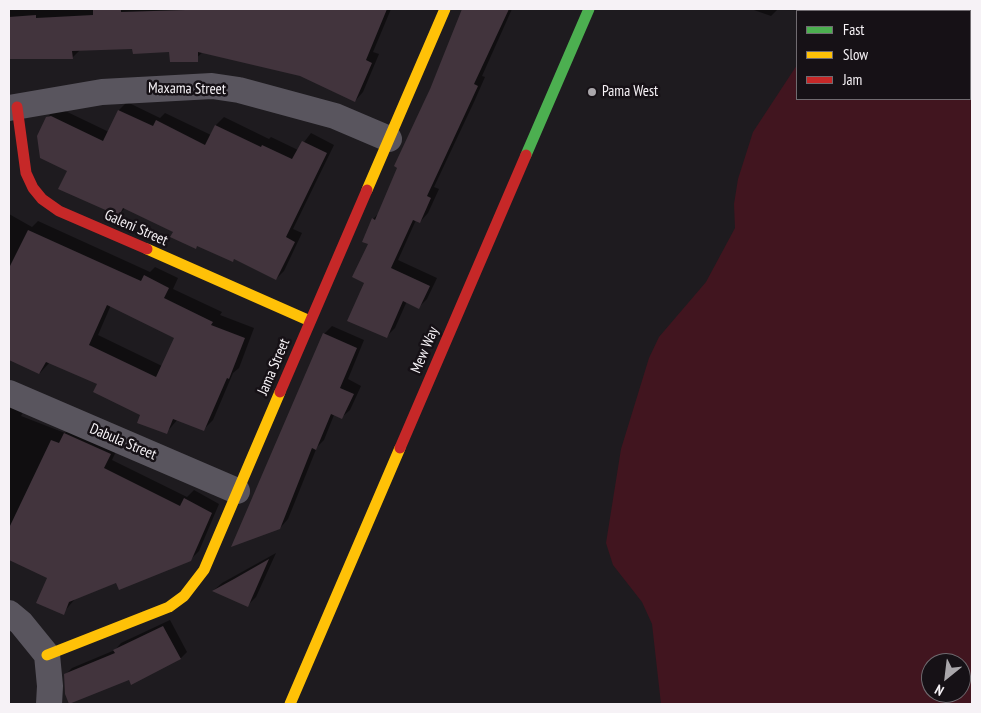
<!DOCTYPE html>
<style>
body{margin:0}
#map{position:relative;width:981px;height:713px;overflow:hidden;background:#1e1b1f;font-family:"PT Sans Narrow",sans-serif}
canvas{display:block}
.frame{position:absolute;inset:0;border:10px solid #f6f2f6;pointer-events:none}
.legend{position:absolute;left:796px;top:10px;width:175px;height:90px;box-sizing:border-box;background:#161116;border:1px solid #706b70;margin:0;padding:6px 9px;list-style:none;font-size:15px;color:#f6f2f6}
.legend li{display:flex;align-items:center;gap:10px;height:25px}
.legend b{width:25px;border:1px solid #706b70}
.north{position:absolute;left:921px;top:653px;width:50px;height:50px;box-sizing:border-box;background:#161116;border:1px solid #706b70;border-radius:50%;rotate:209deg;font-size:14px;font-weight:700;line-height:20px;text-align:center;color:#f6f2f6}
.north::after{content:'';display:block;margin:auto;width:18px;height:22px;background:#aaa7ab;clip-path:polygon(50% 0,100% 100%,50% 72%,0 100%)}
</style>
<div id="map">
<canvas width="981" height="713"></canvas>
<div class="frame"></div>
<ul class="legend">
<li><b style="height:6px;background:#4caf50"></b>Fast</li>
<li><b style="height:6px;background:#ffc107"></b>Slow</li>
<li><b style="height:6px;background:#c62828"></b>Jam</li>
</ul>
<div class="north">N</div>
</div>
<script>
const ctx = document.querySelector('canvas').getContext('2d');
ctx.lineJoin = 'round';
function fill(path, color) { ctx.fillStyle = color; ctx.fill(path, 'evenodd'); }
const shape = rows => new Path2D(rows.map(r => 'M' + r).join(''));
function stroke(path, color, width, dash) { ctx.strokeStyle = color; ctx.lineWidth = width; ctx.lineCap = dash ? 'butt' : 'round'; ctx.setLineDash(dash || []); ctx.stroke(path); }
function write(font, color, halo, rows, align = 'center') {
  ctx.font = font + ' "PT Sans Narrow",sans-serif'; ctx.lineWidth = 5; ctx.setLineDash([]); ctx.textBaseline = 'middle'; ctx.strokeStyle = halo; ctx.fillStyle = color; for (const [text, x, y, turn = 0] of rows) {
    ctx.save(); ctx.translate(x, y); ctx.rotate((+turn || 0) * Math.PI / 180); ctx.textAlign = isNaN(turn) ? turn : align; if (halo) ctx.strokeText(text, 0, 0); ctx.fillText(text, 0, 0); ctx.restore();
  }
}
fill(shape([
 [852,9,972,9,972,704,661,704,652,624,642,602,613,565,606,543,621,449,649,358,659,337,706,282,735,228,734,204,738,179,753,132,797,65,797,99,970,99,970,11,850,11],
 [931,663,961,663,961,693,931,693]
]), '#41151f');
fill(shape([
 [9,9,204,9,204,31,213,9,391,9,373,52,379,54,363,92,355,101,300,74,203,52,194,60,171,51,134,48,80,50,72,58,9,58],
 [463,9,512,9,482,76,485,77,474,102,434,187,439,189,428,213,420,222,416,220,398,260,437,278,427,299,419,307,407,301,395,328,387,336,366,282,373,219,379,213],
 [751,9,778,9,771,16],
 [127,102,160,118,165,113,211,135,216,125,224,117,269,139,271,137,298,150,311,133,334,145,293,229,302,233,284,271,276,279,235,258,233,261,125,208,119,215,69,170,47,118,55,109,59,108,109,132,119,110],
 [9,214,32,227,38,221,150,272,155,267,178,278,173,289,222,312,220,315,254,328,239,368,233,373,213,420,203,430,178,419,166,433,99,384,50,362,40,373,16,362,19,355,9,351],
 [111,305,176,337,162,366,98,335],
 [332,326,364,340,348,379,361,386,350,410,341,418,334,415,324,440,317,447,288,519,280,528,324,334],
 [9,405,23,412,21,416,65,433,73,425,119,445,112,460,187,497,194,490,219,504,199,551,190,560,117,582,75,599,63,613,49,577,11,559,9,561],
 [276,553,256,597,248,605,214,590,222,583],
 [170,620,187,652,181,658,132,683,129,678,65,675,72,668,115,650,121,643]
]), '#0007');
fill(shape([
 [93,9,121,9,121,12,217,9,387,9,366,60,372,63,355,102,300,76,198,52,198,62,170,62,169,52,133,54,132,49,72,51,73,59,10,59,9,17,36,15,36,18,93,15],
 [462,9,509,9,474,84,478,86,466,112,427,196,431,198,420,223,413,220,391,268,430,286,419,309,403,301,387,338,347,321,364,283,352,277,368,244,362,242,372,218,375,220,397,168,394,166,430,89],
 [118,110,153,126,156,120,205,145,215,125,261,147,262,145,292,159,302,141,327,153,286,237,295,242,276,280,234,259,233,262,197,246,196,249,170,237,173,232,123,208,119,216,58,189,67,171,40,158,37,136,46,117,51,116,103,141],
 [28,230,141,281,144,275,169,288,164,298,213,322,211,325,245,338,229,379,227,378,204,431,173,419,167,434,137,423,140,415,93,392,97,384,46,362,39,374,9,360,9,268],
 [107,305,174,338,156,377,89,345],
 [323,333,357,348,340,388,354,394,342,419,331,414,316,450,312,448,280,529,231,547],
 [64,433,111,454,104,468,180,506,184,498,212,513,191,561,119,590,116,583,69,602,64,615,36,603,47,578,9,560,9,528,51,440,59,443],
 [269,559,248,607,212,591,234,579],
 [163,626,181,659,131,685,129,680,69,704,65,694,64,674,115,653,113,650]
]), '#42343d');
stroke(shape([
 [9,108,102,92,212,86,239,90,335,116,389,139],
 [9,393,237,491],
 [9,613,21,623,47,655,50,686,49,704]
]), '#59555e', 26);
stroke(shape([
 [526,155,589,9]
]), '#4caf50', 11);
stroke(shape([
 [367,190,445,9],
 [147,249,310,321],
 [47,655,169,607,184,596,204,570,280,392],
 [290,704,400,448]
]), '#ffc107', 11);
stroke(shape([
 [17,107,26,173,33,188,42,199,59,211,147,249],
 [280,392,367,190],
 [400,448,526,155]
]), '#c62828', 11);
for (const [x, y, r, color] of [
 [592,92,5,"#aaa7ab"]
]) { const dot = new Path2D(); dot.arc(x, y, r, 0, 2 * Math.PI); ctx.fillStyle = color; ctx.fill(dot); stroke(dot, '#161116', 2); }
write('15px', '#f6f2f6', '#161116', [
 ["Maxama Street",187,89,1],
 ["Galeni Street",136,228,24],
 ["Mew Way",425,350,-67],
 ["Jama Street",274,367,-67],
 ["Dabula Street",123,442,23]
]);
write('15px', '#f6f2f6', '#161116', [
 ["Pama West",602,92]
], 'left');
</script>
